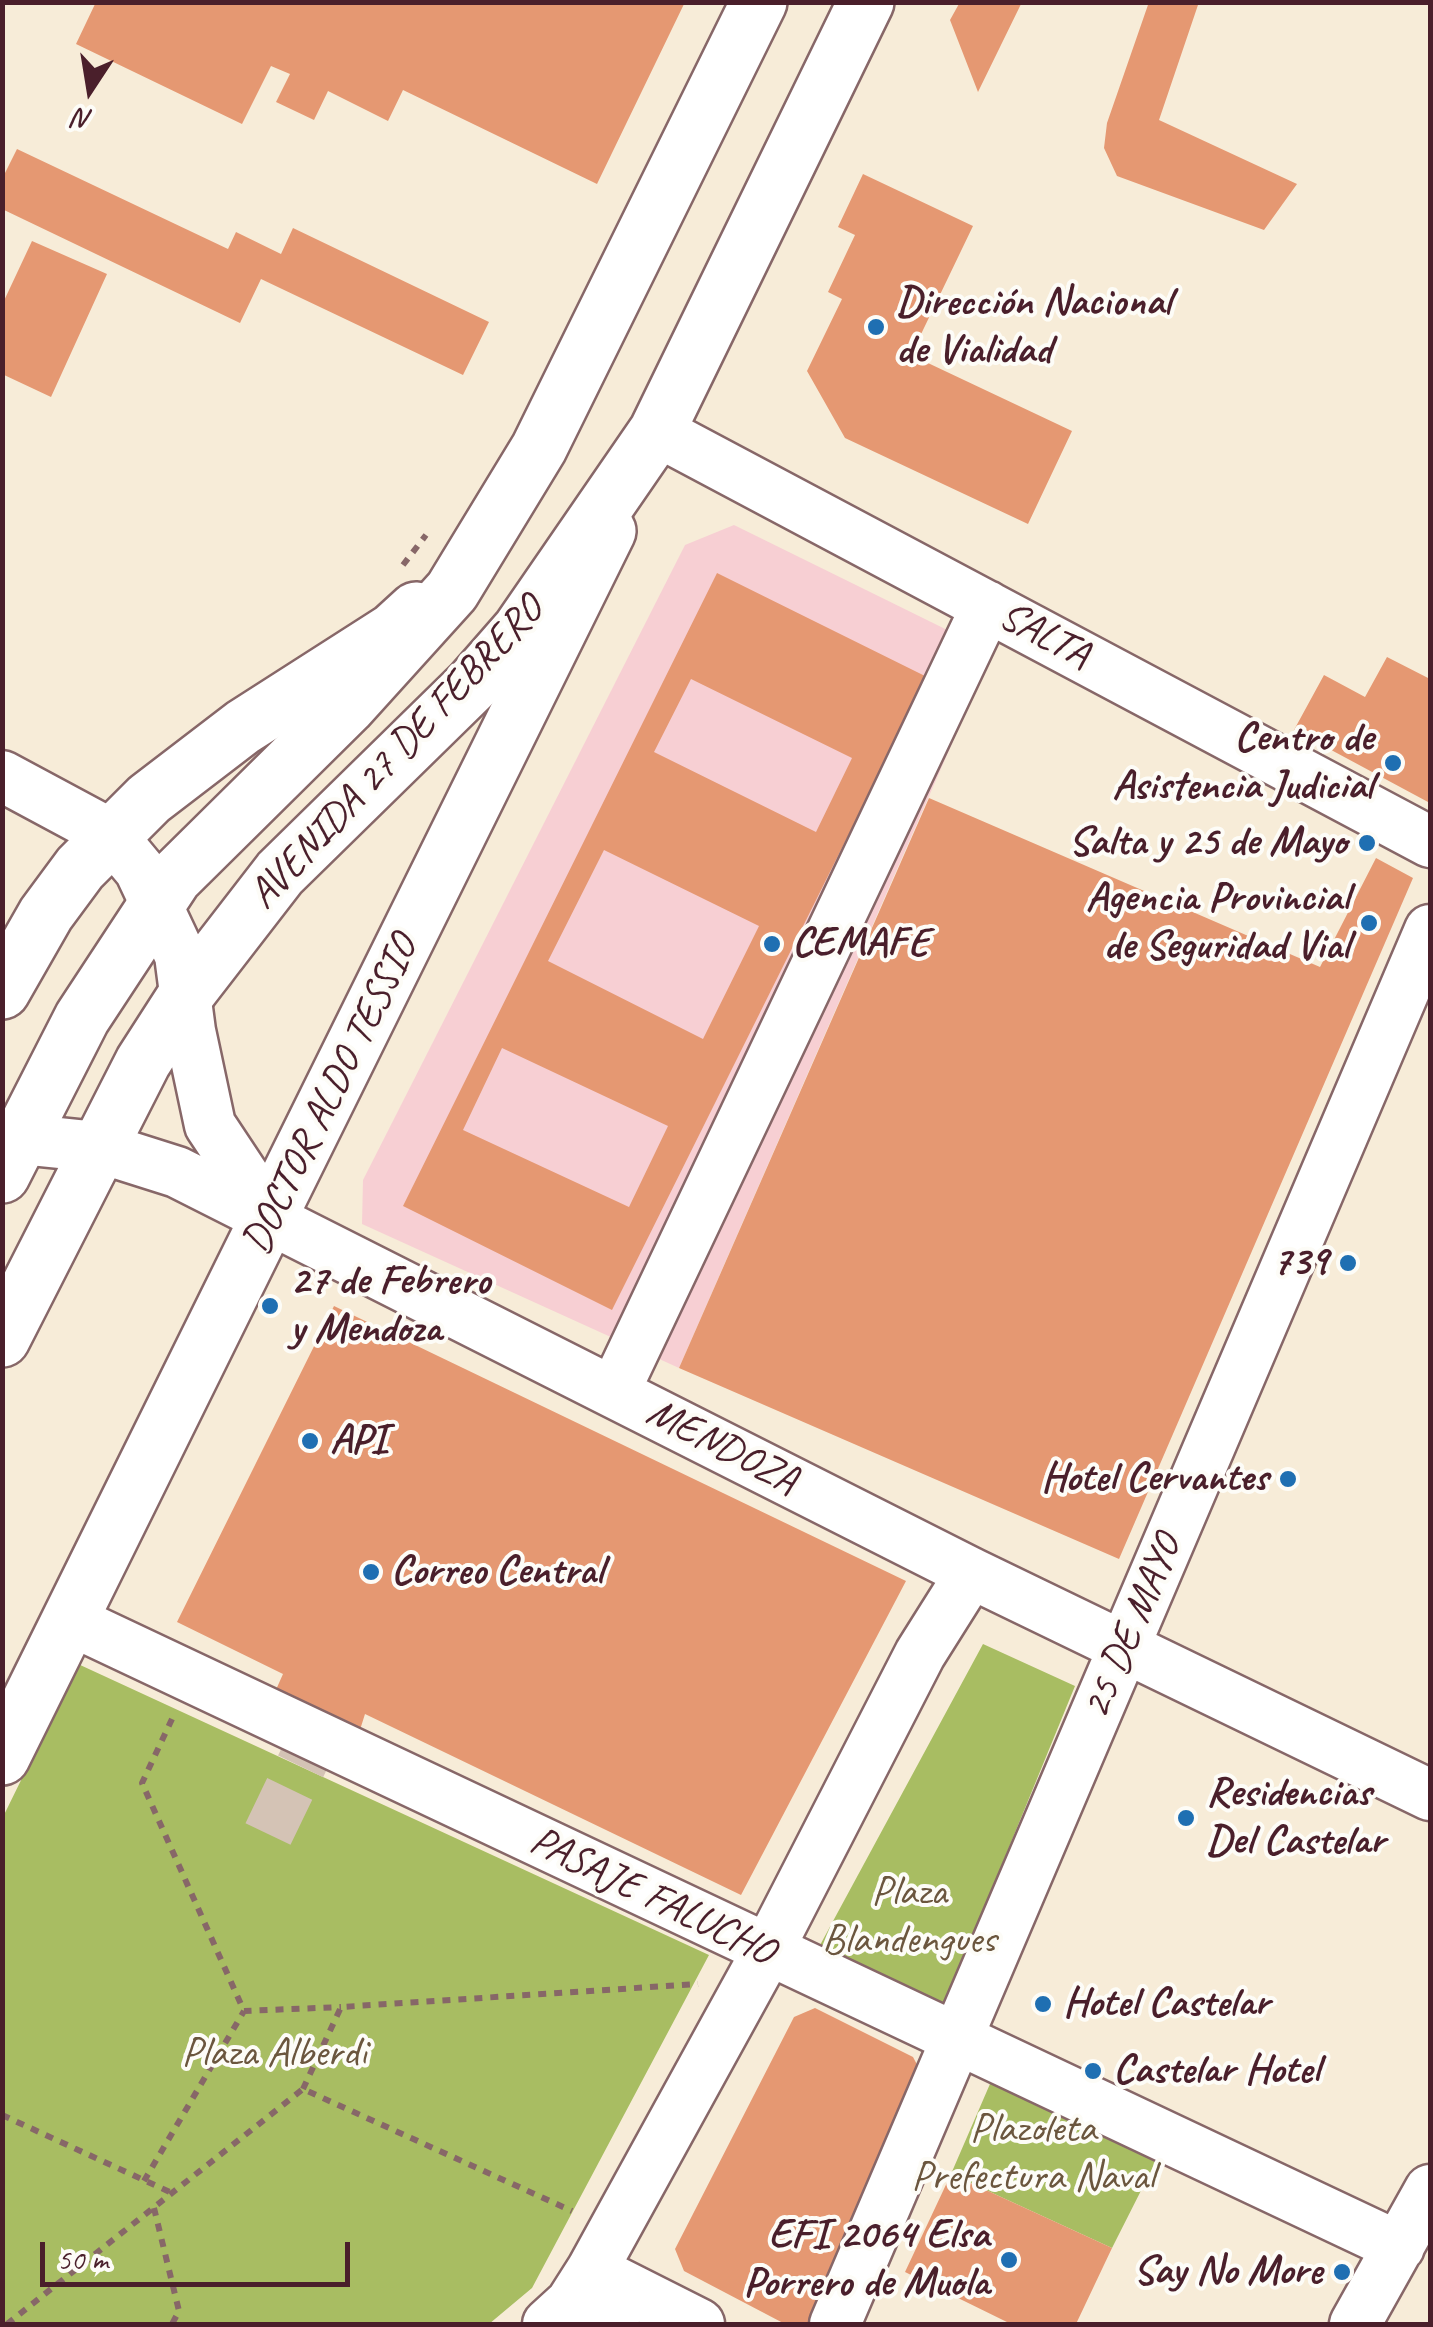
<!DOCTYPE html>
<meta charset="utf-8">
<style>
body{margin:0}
#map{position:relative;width:1433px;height:2327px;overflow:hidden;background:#f7ecd8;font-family:Caveat,sans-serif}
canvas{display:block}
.frame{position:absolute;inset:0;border:5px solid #4a1f2b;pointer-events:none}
.north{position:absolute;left:40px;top:40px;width:100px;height:100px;-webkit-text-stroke:8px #fdfcf7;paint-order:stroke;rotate:192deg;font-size:28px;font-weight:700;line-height:40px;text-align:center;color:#4a1f2b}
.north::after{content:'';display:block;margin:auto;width:35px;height:45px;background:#4a1f2b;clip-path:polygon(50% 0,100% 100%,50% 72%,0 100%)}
.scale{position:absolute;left:40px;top:2242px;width:310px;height:45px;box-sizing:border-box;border:5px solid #4a1f2b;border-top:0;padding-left:12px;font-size:30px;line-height:35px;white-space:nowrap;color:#4a1f2b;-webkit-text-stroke:8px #fdfcf7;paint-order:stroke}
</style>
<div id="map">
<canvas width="1433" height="2327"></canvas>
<div class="frame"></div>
<div class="north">N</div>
<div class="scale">50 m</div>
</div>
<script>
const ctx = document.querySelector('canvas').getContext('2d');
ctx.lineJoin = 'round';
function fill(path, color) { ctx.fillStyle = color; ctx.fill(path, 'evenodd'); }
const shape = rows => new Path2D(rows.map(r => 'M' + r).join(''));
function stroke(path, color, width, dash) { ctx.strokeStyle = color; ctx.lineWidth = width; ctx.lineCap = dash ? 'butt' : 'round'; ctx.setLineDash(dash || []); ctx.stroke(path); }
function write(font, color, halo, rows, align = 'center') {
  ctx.font = font + ' Caveat,sans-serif'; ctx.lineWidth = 8; ctx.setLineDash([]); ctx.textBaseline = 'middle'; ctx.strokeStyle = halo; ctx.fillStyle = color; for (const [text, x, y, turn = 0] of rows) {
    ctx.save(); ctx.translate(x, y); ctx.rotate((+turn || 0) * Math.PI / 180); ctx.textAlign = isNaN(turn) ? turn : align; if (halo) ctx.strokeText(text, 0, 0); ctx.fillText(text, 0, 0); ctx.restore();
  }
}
fill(shape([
 [734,525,992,652,679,1368,362,1224,363,1180,685,545]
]), '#f7cfd3');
fill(shape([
 [983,1644,1075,1686,944,2006,819,1947],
 [78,1664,709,1955,532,2288,489,2324,3,2324,2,1819],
 [993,2077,1158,2157,1112,2248,951,2174]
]), '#a8bd62');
fill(shape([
 [96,2,685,2,597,184,403,90,388,121,328,91,314,120,276,102,290,74,271,66,242,124,76,44],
 [960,2,1022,2,978,92,950,20],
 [1149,2,1199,2,1159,120,1297,184,1264,230,1117,176,1104,148,1107,123],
 [17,149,228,249,236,232,281,254,293,228,489,322,463,375,261,279,240,323,2,209,2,179],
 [863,174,973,226,911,355,1072,431,1028,524,845,438,807,371,842,299,828,292,855,235,838,227],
 [32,241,107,274,51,397,2,374,2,305],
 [717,573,927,677,612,1310,403,1206],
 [691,679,852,758,816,832,654,752],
 [604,850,759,926,703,1039,548,961],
 [502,1048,668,1126,629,1207,463,1130],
 [1387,657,1430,679,1428,802,1294,730,1324,675,1365,697],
 [929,798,1320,967,1376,858,1413,878,1119,1559,679,1368],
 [334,1306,906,1581,741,1895,365,1714,359,1733,275,1692,283,1674,177,1622],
 [815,2008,913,2057,922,2074,818,2324,785,2324,684,2271,675,2249,794,2017],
 [951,2174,1112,2248,1076,2324,1011,2324,905,2272]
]), '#e59872');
stroke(shape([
 [268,1834,309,1749]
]), '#d4c3b5', 50, [50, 25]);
const minor = shape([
 [657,431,1430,842],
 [2,776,110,834,140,870,180,955,190,1031,210,1125,269,1214],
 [2,1137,98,1147,177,1172,971,1573,1430,1795],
 [614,1392,987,606],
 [70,1620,1399,2247],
 [592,2270,699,2324],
 [571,2303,614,2324],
 [548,2324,571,2303,592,2270,767,1952,920,1654,971,1573],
 [835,2324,1430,930],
 [1355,2324,1430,2190]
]);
const major = shape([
 [2,991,46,914,80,868,149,799,243,727,393,631,416,610],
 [2,1757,608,531]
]);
const highway = shape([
 [2,1175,82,1018,174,878,347,707,452,591,539,448,759,2],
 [2,1339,143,1062,188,992,280,873,472,685,520,630,657,431,866,2]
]);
stroke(minor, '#876768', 55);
stroke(major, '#876768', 60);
stroke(highway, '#876768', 60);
stroke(shape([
 [403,565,426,535],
 [172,1719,142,1783,244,2011,341,2007],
 [303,2089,341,2007,698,1984],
 [2,2115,172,2193],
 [144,2181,244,2011],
 [154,2208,179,2311,172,2324],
 [7,2324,303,2089,572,2211]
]), '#876768', 6, [8, 8]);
stroke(minor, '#fff', 50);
stroke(major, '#fff', 55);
stroke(highway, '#fff', 55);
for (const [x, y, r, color] of [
 [876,327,10,"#1f6fb2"],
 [1393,763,10,"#1f6fb2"],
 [1367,843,10,"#1f6fb2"],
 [1369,923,10,"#1f6fb2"],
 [772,944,10,"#1f6fb2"],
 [1348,1263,10,"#1f6fb2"],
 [270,1306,10,"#1f6fb2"],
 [310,1441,10,"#1f6fb2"],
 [1288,1479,10,"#1f6fb2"],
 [371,1572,10,"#1f6fb2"],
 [1186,1818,10,"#1f6fb2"],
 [1043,2004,10,"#1f6fb2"],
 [1093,2071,10,"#1f6fb2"],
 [1009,2260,10,"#1f6fb2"],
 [1342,2272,10,"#1f6fb2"]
]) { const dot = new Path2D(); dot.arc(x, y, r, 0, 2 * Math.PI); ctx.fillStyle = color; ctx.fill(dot); stroke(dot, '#fdfcf7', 4); }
write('bold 42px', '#4a1f2b', '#fdfcf7', [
 ["Dirección Nacional",896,303],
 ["de Vialidad",896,351],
 ["Centro de",1373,739,"right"],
 ["Asistencia Judicial",1373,787,"right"],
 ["Salta y 25 de Mayo",1347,843,"right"],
 ["Agencia Provincial",1349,899,"right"],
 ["de Seguridad Vial",1349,947,"right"],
 ["CEMAFE",792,944],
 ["739",1328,1263,"right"],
 ["27 de Febrero",290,1282],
 ["y Mendoza",290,1330],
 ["API",330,1441],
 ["Hotel Cervantes",1268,1479,"right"],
 ["Correo Central",391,1572],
 ["Residencias",1206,1794],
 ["Del Castelar",1206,1842],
 ["Hotel Castelar",1063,2004],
 ["Castelar Hotel",1113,2071],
 ["EFI 2064 Elsa",989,2236,"right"],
 ["Porrero de Muola",989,2284,"right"],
 ["Say No More",1322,2272,"right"]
], 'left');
write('42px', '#4a1f2b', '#fdfcf7', [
 ["SALTA",1044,636,28],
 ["AVENIDA 27 DE FEBRERO",397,753,-47],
 ["DOCTOR ALDO TESSIO",331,1095,-64],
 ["MENDOZA",722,1447,27],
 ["25 DE MAYO",1133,1627,-67],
 ["PASAJE FALUCHO",652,1897,26]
]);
write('42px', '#6b563e', '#fdfcf7', [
 ["Plaza",909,1893],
 ["Blandengues",909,1941],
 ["Plaza Alberdi",274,2054],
 ["Plazoleta",1033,2130],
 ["Prefectura Naval",1033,2178]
]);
</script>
